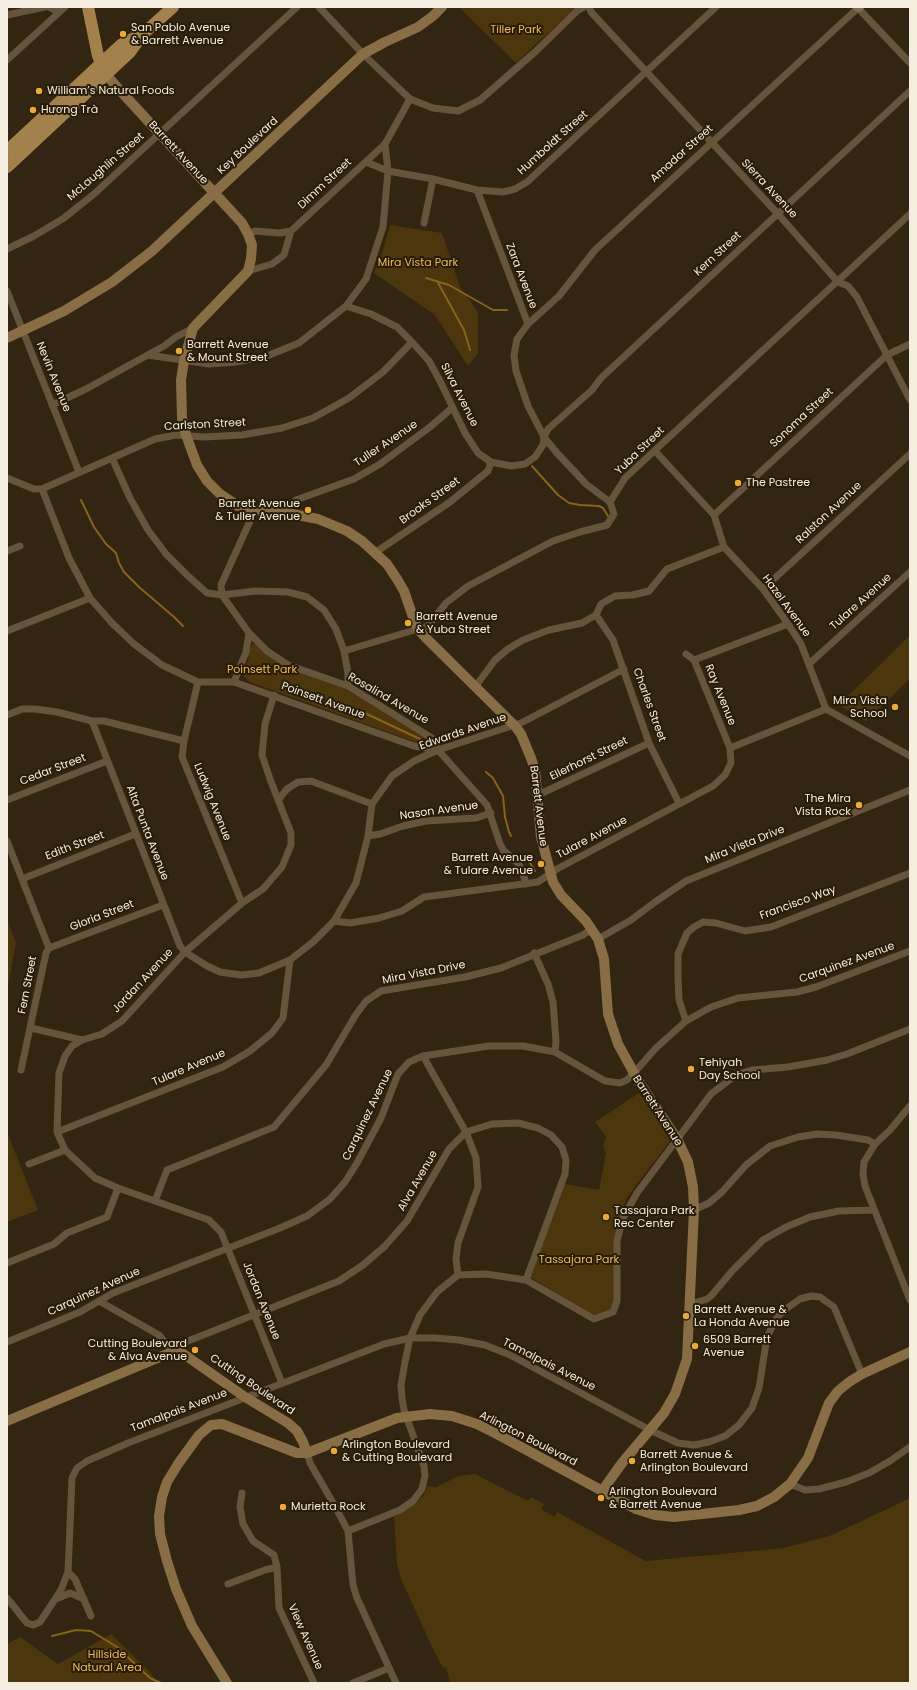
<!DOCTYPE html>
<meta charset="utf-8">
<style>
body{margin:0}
#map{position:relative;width:917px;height:1690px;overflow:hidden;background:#322511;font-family:Poppins,sans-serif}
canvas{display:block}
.frame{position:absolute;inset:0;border:8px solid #f6ede1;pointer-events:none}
</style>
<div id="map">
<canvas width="917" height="1690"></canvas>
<div class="frame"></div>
</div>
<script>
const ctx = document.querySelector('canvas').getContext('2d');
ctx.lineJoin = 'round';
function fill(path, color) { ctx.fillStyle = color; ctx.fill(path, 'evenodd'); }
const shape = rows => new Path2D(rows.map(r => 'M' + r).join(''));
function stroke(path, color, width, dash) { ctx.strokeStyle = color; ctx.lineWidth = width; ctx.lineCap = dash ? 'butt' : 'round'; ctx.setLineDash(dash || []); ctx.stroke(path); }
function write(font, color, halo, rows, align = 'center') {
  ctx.font = font + ' Poppins,sans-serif'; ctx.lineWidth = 4; ctx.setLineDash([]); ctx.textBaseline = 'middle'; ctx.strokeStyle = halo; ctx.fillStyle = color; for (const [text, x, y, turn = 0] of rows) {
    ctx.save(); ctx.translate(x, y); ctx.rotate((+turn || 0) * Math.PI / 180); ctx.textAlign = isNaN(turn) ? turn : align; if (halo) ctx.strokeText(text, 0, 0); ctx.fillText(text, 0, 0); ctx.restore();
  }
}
fill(shape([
 [459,7,579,7,561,21,516,63],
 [390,225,442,233,460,287,478,312,478,353,468,366,435,315,374,273,383,250],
 [910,635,910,679,866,721,839,705],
 [253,644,256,645,269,657,280,664,347,690,429,740,430,745,428,746,415,742,250,682,244,677,243,671,248,660,250,648],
 [7,920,16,943,7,991],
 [639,1093,671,1140,630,1193,624,1204,618,1222,619,1240,618,1290,612,1310,601,1317,590,1314,530,1277,565,1184,599,1190,606,1153,603,1146,606,1137,595,1122],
 [7,1132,38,1210,7,1222],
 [475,1474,528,1501,531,1497,544,1504,541,1509,555,1517,557,1512,646,1561,784,1548,832,1535,910,1498,910,1683,450,1683,446,1667,443,1668,434,1651,401,1579,397,1564,394,1517,413,1505,423,1496,428,1486,436,1487,459,1476],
 [111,1634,150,1672,157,1683,7,1683,7,1644,20,1637,58,1664]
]), '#4c360e');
stroke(shape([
 [426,278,449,285,493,310,507,310],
 [437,281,464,330,470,350],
 [532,466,558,495,569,503,580,505,599,506,603,508,608,516],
 [81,500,94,527,106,544,116,553,119,563,124,572,139,587,174,617,183,626],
 [354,708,420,739],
 [486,772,493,778,503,796,505,817,509,832,511,836],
 [527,858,535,871],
 [52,1636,76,1630,91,1631,117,1647,150,1678,161,1683]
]), '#89631d', 2);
stroke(shape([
 [49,7,59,12],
 [319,7,363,54,410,99,433,108,458,111,480,100,535,52,577,11,584,7],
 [589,7,591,12,778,214,838,282,848,286,857,297,910,400],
 [7,15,45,7],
 [7,60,65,7],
 [366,162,388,171,433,179,477,190,503,192,515,189,527,182,716,7],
 [477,190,528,324,517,339,514,355,516,371,528,406,544,437,557,453,586,484,610,502],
 [424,223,433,179],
 [248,234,255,231,280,233,291,231],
 [7,249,34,236,64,218,94,194,297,7],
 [248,271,272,264,284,255,291,231,385,144,410,99],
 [7,291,79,472],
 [346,306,371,314,397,327,412,342,429,361,440,381,465,433,478,453,491,462,511,466,525,464,535,457,543,445,544,437,548,429,592,390,601,378,910,91],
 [528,324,559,296,595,250,858,8,910,63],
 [148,355,209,364,236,362,267,356,299,343,346,306,366,279,383,227,388,171,385,144],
 [52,405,86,389,164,346,176,337,193,328],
 [655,451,714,515,724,547,763,589,788,624,801,644,826,709,910,756],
 [112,458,130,498,148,530,166,554,187,575,207,593,222,595,249,633,267,651,288,665,348,686,435,740,438,750],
 [7,478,34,489,42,489,155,439,176,435,204,437,242,435,282,428,313,418,349,398,383,372,412,342],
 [42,489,69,558,90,598,112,623,134,644,162,665,198,682,234,682,414,746,438,750,487,805,500,844,504,851,518,863,522,870,526,884],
 [254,510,250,521,221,585,222,595,255,591,288,592,307,597,324,610,336,629,344,651,348,673,348,686],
 [287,513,291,505,296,500,354,479,380,464,430,427,452,408],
 [714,515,887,355,910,344],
 [7,551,20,546],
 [376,552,450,502,488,471,491,462],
 [763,589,910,454],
 [596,615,613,640,649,743,679,803],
 [7,631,90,598],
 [344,651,428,626,446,603,468,586,553,541,580,532,607,525,614,514,610,502,625,478,910,214],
 [686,654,694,660,730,748],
 [694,660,788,624],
 [809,664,910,572],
 [198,682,184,741,182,757,242,903],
 [234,682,246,652,249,633],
 [475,687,495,660,508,649,523,640,549,630,582,623,596,615,601,604,615,596,633,595,649,591,667,569,724,547],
 [274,695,265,724,262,755,270,779,291,833,291,845,282,867,263,889,242,903,185,952,122,1021,102,1034,82,1040,72,1046,65,1056,59,1073,57,1132,65,1150,95,1178,118,1188,209,1220,221,1232,282,1383],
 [7,715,22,709,35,709,57,712,92,721,104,721,184,741],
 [92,721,180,946,185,952,207,966,220,972,241,975,259,973,290,960,313,942,334,921,356,883,368,836,372,804,392,776,414,761,438,750,521,723,624,669],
 [538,795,649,743],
 [7,800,107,761],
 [278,800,287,789,298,782,311,781,372,804],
 [368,836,380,834,403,826,426,821,476,818,491,813],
 [7,841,49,948,46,953,21,1070],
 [22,879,135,834],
 [334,921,350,923,379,918,402,911,424,897,538,882,557,869,713,786,725,775,731,763,730,748,826,709],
 [598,939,631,920,655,902,686,881,910,790],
 [49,948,163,905],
 [534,953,548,984,553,1002,556,1041,555,1052],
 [686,1021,679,1000,678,978,678,954,687,933,694,927,703,922,716,923,745,931,771,927,910,873],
 [31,1028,82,1040],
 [910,1106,890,1130,875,1144,864,1162,863,1174,865,1186,910,1300],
 [57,1132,223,1067,250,1051,272,1033,283,1018,290,960],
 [29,1164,65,1150],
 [155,1201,167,1170,274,1127,326,1065,355,1016,366,1001,381,991,465,977,501,968,583,935,592,929],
 [694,1210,709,1203,722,1192,746,1165,770,1146,798,1137,817,1134,836,1135,868,1140,875,1144],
 [7,1263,54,1244,67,1233,107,1217,118,1188],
 [458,1275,486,1274,526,1280,594,1319,613,1312,617,1301,617,1241,623,1218,637,1193,711,1094,736,1075,752,1070,788,1067,827,1060,847,1054,910,1029],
 [99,1301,159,1335,173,1352,183,1343,339,1281,363,1265,385,1246,407,1221,449,1149,466,1132,492,1124,518,1123,538,1128,551,1135,562,1147,566,1160,565,1174,526,1280],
 [691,1304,707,1299,711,1296,733,1270,763,1240,786,1227,810,1217,839,1211,874,1210],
 [7,1342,80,1312,113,1293,280,1228,307,1216,330,1199,345,1182,357,1163,381,1118,398,1074,409,1062,423,1056,489,1046,523,1046,555,1052,605,1081,620,1083,627,1080,633,1074,656,1048,686,1021,711,1007,738,998,797,992,816,987,910,951],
 [307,1453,310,1463,336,1508,348,1531,353,1585,357,1598,396,1683],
 [790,1484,805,1490,819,1489,846,1482,869,1473,890,1461,910,1447],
 [242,1493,240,1507,243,1524,253,1541,274,1555,277,1567,279,1608,314,1683],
 [348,1531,400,1510,413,1501,422,1489,425,1476,424,1466,404,1410,402,1398,401,1385,405,1362,410,1338,420,1315,437,1292,458,1275,456,1259,458,1243,478,1187,476,1158,466,1132,423,1056],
 [68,1572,75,1579,91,1616],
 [228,1584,265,1570,277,1567],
 [7,1598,27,1623,33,1625,40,1622,61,1590,68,1572,72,1478,77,1468,87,1461,128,1443,384,1344,410,1338,435,1338,459,1340,485,1345,510,1355,650,1430,678,1443,694,1445,709,1442,725,1436,739,1425,752,1408,759,1388,767,1337,776,1319,783,1311,800,1299,811,1296,820,1297,834,1307,862,1374],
 [56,1599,70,1593,84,1599],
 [353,1683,389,1668]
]), '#66553c', 7);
stroke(shape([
 [858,7,859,7],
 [106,74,115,85,242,223,248,234,252,245,251,259,248,271,193,328,184,361,181,380,182,418,186,435,197,465,207,481,220,494,238,506,254,510,287,513,318,519,347,531,362,541,387,564,397,579,404,591,414,620,418,629,426,638,515,726,521,734,531,758,535,770,541,837,553,882,561,895,586,921,598,939,604,959,608,1014,618,1044,639,1082,677,1139,688,1162,693,1187,694,1210,687,1359,675,1394,664,1413,622,1463,602,1491],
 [7,338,64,311,112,282,152,251,363,54,385,42,418,27,433,16,442,7],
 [7,1421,160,1357,173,1352,182,1353,245,1397,288,1423,297,1431,303,1442,307,1453],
 [227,1683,192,1626,176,1589,167,1561,160,1534,159,1516,162,1497,167,1482,178,1464,199,1435,211,1425,222,1424,297,1453,307,1453,397,1418,430,1414,452,1416,477,1424,495,1433,636,1509,655,1515,674,1517,739,1510,757,1506,774,1497,790,1484,808,1458,829,1403,838,1391,849,1382,862,1374,910,1352]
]), '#886e46', 10);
stroke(shape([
 [88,7,98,56,104,70],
 [7,151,122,44,142,34],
 [7,167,130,52,143,34,173,7]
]), '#a3814c', 12);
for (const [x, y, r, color] of [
 [123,34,4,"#e9aa38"],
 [39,91,4,"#e9aa38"],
 [33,110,4,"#e9aa38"],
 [179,351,4,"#e9aa38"],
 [738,483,4,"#e9aa38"],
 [308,510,4,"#e9aa38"],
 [408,623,4,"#e9aa38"],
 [895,707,4,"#e9aa38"],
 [859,805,4,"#e9aa38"],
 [541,864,4,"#e9aa38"],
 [691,1069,4,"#e9aa38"],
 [606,1217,4,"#e9aa38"],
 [686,1316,4,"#e9aa38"],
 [695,1346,4,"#e9aa38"],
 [195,1350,4,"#e9aa38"],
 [334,1451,4,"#e9aa38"],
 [632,1461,4,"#e9aa38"],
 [601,1498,4,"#e9aa38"],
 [283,1507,4,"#e9aa38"]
]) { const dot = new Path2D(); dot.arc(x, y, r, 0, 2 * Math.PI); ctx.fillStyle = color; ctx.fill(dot); stroke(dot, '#281c07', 1.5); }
write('11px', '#f6ede1', '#281c07', [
 ["San Pablo Avenue",131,28],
 ["& Barrett Avenue",131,41],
 ["William’s Natural Foods",47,91],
 ["Hương Trà",41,110],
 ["Barrett Avenue",187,345],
 ["& Mount Street",187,358],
 ["The Pastree",746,483],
 ["Barrett Avenue",300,504,"right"],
 ["& Tuller Avenue",300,517,"right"],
 ["Barrett Avenue",416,617],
 ["& Yuba Street",416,630],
 ["Mira Vista",887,701,"right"],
 ["School",887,714,"right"],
 ["The Mira",851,799,"right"],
 ["Vista Rock",851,812,"right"],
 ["Barrett Avenue",533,858,"right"],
 ["& Tulare Avenue",533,871,"right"],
 ["Tehiyah",699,1063],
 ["Day School",699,1076],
 ["Tassajara Park",614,1211],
 ["Rec Center",614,1224],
 ["Barrett Avenue &",694,1310],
 ["La Honda Avenue",694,1323],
 ["6509 Barrett",703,1340],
 ["Avenue",703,1353],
 ["Cutting Boulevard",187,1344,"right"],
 ["& Alva Avenue",187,1357,"right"],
 ["Arlington Boulevard",342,1445],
 ["& Cutting Boulevard",342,1458],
 ["Barrett Avenue &",640,1455],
 ["Arlington Boulevard",640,1468],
 ["Arlington Boulevard",609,1492],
 ["& Barrett Avenue",609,1505],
 ["Murietta Rock",291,1507]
], 'left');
write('11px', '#f0b85c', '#281c07', [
 ["Tiller Park",516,30],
 ["Mira Vista Park",418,263],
 ["Poinsett Park",262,670],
 ["Tassajara Park",579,1260],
 ["Hillside",107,1655],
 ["Natural Area",107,1668]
]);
write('11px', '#f6ede1', '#281c07', [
 ["Humboldt Street",553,143,-42],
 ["Key Boulevard",248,146,-43],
 ["Barrett Avenue",178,153,47],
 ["Amador Street",682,154,-42],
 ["McLaughlin Street",106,167,-41],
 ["Dimm Street",325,184,-43],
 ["Sierra Avenue",769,189,47],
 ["Kern Street",718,254,-43],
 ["Zara Avenue",521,276,69],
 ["Nevin Avenue",53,377,68],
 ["Silva Avenue",459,395,63],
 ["Sonoma Street",802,418,-43],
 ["Carlston Street",205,425,-3],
 ["Tuller Avenue",386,444,-34],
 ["Yuba Street",640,451,-44],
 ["Brooks Street",430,501,-36],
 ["Ralston Avenue",829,513,-43],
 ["Tulare Avenue",861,602,-42],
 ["Hazel Avenue",786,606,54],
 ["Ray Avenue",720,695,68],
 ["Rosalind Avenue",388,699,30],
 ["Poinsett Avenue",323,701,20],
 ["Charles Street",649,705,70],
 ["Edwards Avenue",463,732,-19],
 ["Ellerhorst Street",589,759,-26],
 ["Cedar Street",53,770,-21],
 ["Ludwig Avenue",212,802,68],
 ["Barrett Avenue",538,806,83],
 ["Nason Avenue",439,811,-8],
 ["Alta Punta Avenue",147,833,69],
 ["Tulare Avenue",592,838,-28],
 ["Mira Vista Drive",745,845,-22],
 ["Edith Street",75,846,-21],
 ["Francisco Way",798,903,-20],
 ["Gloria Street",102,916,-21],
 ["Carquinez Avenue",847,963,-20],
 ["Mira Vista Drive",424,973,-11],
 ["Jordan Avenue",143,981,-47],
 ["Fern Street",28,985,-79],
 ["Tulare Avenue",189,1068,-23],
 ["Barrett Avenue",657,1111,57],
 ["Carquinez Avenue",368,1115,-64],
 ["Alva Avenue",418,1181,-60],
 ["Carquinez Avenue",94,1292,-25],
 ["Jordan Avenue",261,1301,68],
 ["Tamalpais Avenue",549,1365,27],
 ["Cutting Boulevard",252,1385,34],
 ["Tamalpais Avenue",179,1411,-21],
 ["Arlington Boulevard",528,1439,27],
 ["View Avenue",305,1637,66]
]);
</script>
